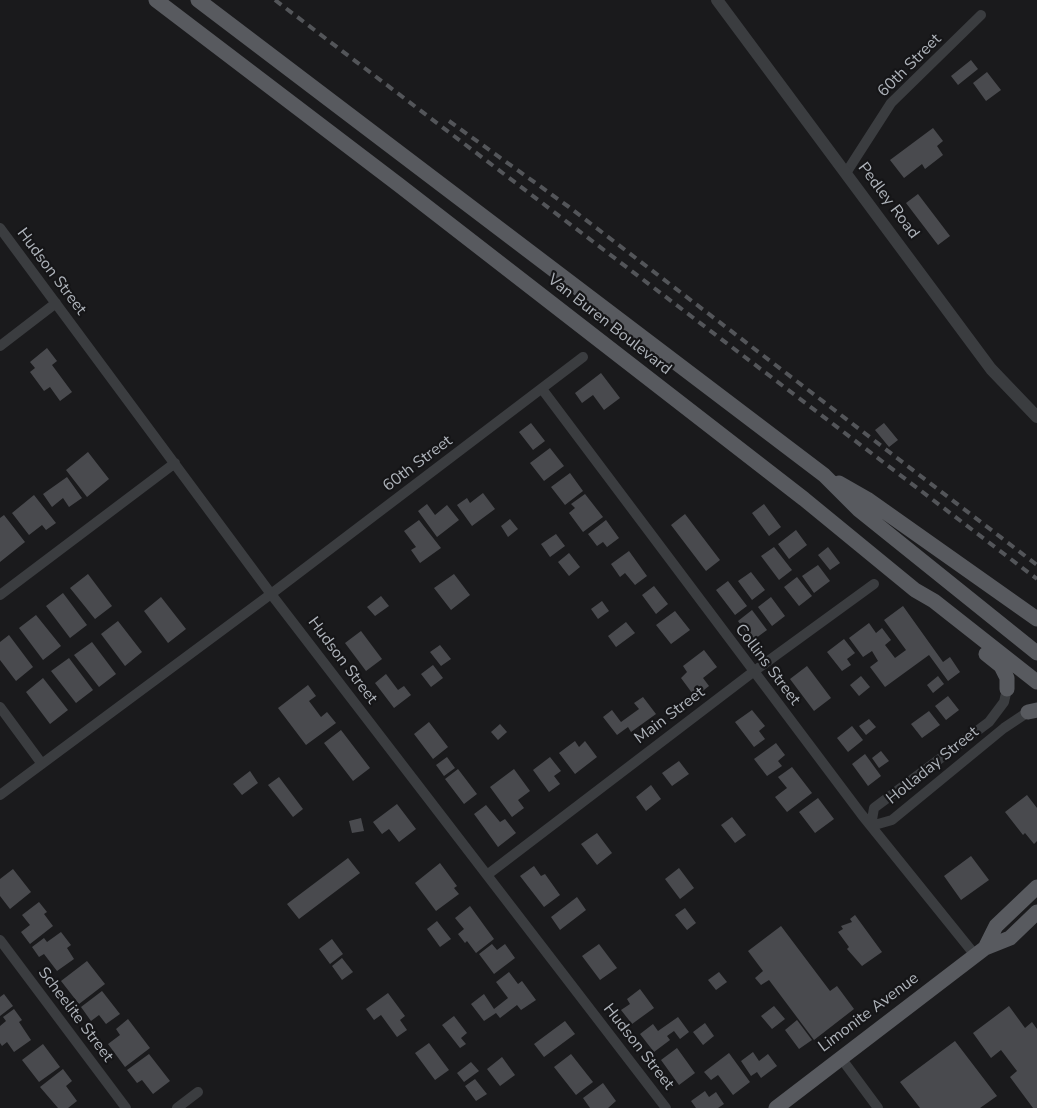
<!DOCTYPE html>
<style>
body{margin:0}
canvas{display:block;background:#1a1a1c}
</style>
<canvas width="1037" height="1108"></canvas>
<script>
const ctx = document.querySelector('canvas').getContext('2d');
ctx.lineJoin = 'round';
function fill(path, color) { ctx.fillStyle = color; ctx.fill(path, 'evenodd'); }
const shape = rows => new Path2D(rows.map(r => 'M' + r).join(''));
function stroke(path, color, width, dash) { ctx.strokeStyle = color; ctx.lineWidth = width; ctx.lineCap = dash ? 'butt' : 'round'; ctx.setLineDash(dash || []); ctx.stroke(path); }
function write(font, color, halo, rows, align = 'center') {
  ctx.font = font + ' "Nunito Sans",sans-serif'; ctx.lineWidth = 4.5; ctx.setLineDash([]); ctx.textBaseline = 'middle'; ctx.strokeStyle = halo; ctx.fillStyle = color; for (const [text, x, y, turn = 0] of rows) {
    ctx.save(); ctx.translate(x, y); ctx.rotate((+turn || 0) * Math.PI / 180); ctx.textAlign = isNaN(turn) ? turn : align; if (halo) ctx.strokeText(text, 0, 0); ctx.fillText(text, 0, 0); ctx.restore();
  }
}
fill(shape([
 [971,60,978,69,958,85,951,76],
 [987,72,1001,90,986,101,973,83],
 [933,128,943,141,937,146,943,155,925,169,922,164,904,178,890,160],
 [918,194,950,236,938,245,906,203],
 [47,348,57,361,52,365,72,392,60,401,50,387,44,391,30,372,35,368,30,362],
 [601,373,620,398,604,410,593,395,582,403,575,393],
 [531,423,545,441,533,450,519,432],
 [884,423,898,440,889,447,875,430],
 [550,448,564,466,544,481,530,463],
 [88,452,109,479,87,497,66,470],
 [570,473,583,491,565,505,551,487],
 [67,477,82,498,69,507,63,498,52,507,43,494],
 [483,493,495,509,472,526,457,505,467,498,470,503],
 [585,494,603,517,583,532,569,513,575,508,571,504],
 [34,495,56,523,46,530,42,525,29,535,12,513],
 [427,504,435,515,447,505,459,520,437,537,418,511],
 [764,504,781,527,769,536,752,513],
 [685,514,720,560,706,571,671,525],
 [4,515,25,542,0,562,0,518],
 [510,519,518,529,508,537,501,526],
 [419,520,441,548,420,563,411,550,416,547,404,531],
 [606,520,619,538,607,547,603,542,597,546,588,534],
 [796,530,807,545,789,559,778,544],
 [556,534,565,546,550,557,541,544],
 [774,547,792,570,779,580,761,556],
 [828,547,840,563,830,570,818,555],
 [629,551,647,576,635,585,625,573,620,577,611,564],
 [569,553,580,567,569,576,558,562],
 [818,565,830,581,814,593,802,576],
 [751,572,765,590,752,600,738,581],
 [88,574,112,606,95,619,70,588],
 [454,574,470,595,451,610,434,588],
 [797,577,812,596,799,606,784,587],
 [728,581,747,606,735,615,716,590],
 [654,586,668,604,656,614,642,595],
 [63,593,87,625,70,638,46,606],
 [381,596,389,606,375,616,367,607],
 [161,597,186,629,168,643,144,611],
 [771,597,785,616,772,626,758,607],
 [602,601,609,611,598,619,591,609],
 [903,606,943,662,950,657,960,672,948,681,929,655,885,687,870,667,878,661,872,651,863,657,849,638,869,623,876,633,882,628,891,640,885,645,895,658,906,650,884,620],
 [752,610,767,630,752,641,738,621],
 [675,611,690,630,671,644,656,625],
 [36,615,61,646,43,660,19,628],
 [118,621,142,652,125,666,101,634],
 [626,622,635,633,616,647,608,636],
 [361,631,382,659,366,671,345,643],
 [9,635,33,667,16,681,0,660,0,642],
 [844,639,855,653,847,659,851,665,842,671,827,652],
 [92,642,116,674,99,687,74,655],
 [440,645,451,659,441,666,430,652],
 [704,650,717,667,703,678,709,686,695,697,681,678,687,672,683,666],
 [69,658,93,690,76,703,51,671],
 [433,665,443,678,431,687,421,674],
 [807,666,831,698,814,711,790,679],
 [386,674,398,690,404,686,411,695,394,708,375,683],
 [861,676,870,687,859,696,850,685],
 [938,676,944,684,933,693,927,685],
 [43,678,68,710,50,724,26,692],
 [308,685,316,696,309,701,321,717,327,712,336,723,306,745,278,708],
 [948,696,959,710,946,720,935,706],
 [643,697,656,714,631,732,628,727,617,735,603,717,612,710,621,722,639,709,634,703],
 [752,710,765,726,759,731,765,739,754,747,735,722],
 [929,711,940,725,922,738,911,724],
 [869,719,876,727,866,735,859,726],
 [429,722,448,747,433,759,414,734],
 [500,724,507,732,498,740,491,732],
 [852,726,863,740,848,752,837,738],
 [341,730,370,768,353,781,324,743],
 [575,741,579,747,585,741,597,757,575,774,559,753],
 [776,743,785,755,778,761,782,766,767,776,754,759],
 [881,751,889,761,879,768,872,758],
 [865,754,881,776,868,786,852,764],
 [447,757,455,768,444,776,436,765],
 [550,757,561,771,554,776,560,784,549,792,533,770],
 [679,761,689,774,672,786,662,773],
 [792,767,812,793,787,812,775,797,787,788,778,777],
 [458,769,477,794,464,804,445,779],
 [514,769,530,791,518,800,524,808,512,817,490,787],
 [250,771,258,783,242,795,233,784],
 [279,777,303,809,293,817,268,785],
 [651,785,661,799,646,811,636,797],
 [1027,795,1037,808,1037,841,1034,844,1025,833,1023,835,1005,812],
 [818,798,834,819,815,833,799,812],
 [397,804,416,829,399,842,389,829,382,834,373,822],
 [486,805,500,822,505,819,516,833,498,847,474,814],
 [732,817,746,835,735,843,721,825],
 [361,818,364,831,352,833,349,821],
 [597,833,612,853,597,865,581,844],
 [971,856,989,880,961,900,944,876],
 [348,858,360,873,299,919,287,904],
 [440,863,457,886,454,888,459,894,436,911,415,883],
 [534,866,541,876,545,874,560,895,544,907,520,876],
 [679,868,694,888,680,899,665,879],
 [13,869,31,892,10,909,0,896,0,879],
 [577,897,586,910,560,930,551,917],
 [39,902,47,912,44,914,53,926,30,944,21,932,30,925,22,915],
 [470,906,494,939,476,953,467,941,465,943,458,934,464,929,455,918],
 [685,908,696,923,687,930,675,915],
 [855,915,882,952,862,966,847,949,849,947,838,932,843,929,841,926,852,922,850,919],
 [437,921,451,939,440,947,427,929],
 [781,926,830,991,837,986,854,1009,814,1040,769,980,761,985,755,978,763,971,748,951],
 [61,932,71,945,67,948,74,959,57,971,44,954,39,957,32,947,44,938,47,942],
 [332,939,343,954,330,964,319,949],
 [492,944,497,950,505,944,515,958,494,974,479,954],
 [599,944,617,968,600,980,582,956],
 [342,958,353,972,342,980,332,966],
 [87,961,105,984,79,1004,61,981],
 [509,972,518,984,522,981,536,1000,521,1010,517,1005,500,1018,496,1013,484,1021,471,1004,484,994,494,1009,508,998,496,982],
 [719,972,727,982,716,990,708,980],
 [640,989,654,1008,632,1024,621,1010,630,1004,627,999],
 [102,991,120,1014,106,1024,99,1015,91,1021,81,1007],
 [388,993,405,1016,400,1020,407,1030,397,1037,381,1015,374,1020,366,1009],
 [4,994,13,1006,0,1016,0,997],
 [774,1006,785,1019,772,1029,761,1016],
 [1009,1006,1025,1028,1032,1022,1037,1029,1037,1108,1033,1108,1010,1077,1017,1071,1001,1050,991,1058,973,1033],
 [14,1009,22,1020,19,1022,31,1040,14,1052,7,1042,2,1046,0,1043,0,1026,6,1021,3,1017],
 [454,1016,467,1033,461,1038,466,1044,460,1048,442,1025],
 [678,1017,689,1032,680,1039,674,1031,667,1036,670,1040,654,1052,640,1034,653,1024,658,1031],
 [128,1019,150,1048,125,1067,108,1044,120,1035,116,1029],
 [797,1020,812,1040,799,1049,785,1030],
 [565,1021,575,1034,544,1057,534,1044],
 [705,1023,714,1036,703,1045,693,1032],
 [955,1041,997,1096,980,1108,920,1108,900,1082],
 [429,1043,449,1070,435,1080,415,1053],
 [43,1044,60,1067,39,1082,22,1060],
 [677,1048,695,1073,679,1085,661,1060],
 [753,1052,759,1061,768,1054,777,1066,761,1078,757,1072,751,1076,741,1061],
 [729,1053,750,1082,733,1095,718,1075,711,1080,704,1072],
 [149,1054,170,1081,153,1094,142,1080,137,1083,127,1070],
 [571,1054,593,1082,576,1095,554,1067],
 [502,1057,515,1075,500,1086,487,1069],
 [471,1062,479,1071,464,1082,457,1073],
 [63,1069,72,1081,66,1086,77,1101,68,1108,58,1108,40,1087],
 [475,1079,487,1094,476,1101,465,1086],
 [603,1083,616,1101,608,1108,590,1108,583,1098],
 [705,1091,709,1097,716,1092,724,1104,718,1108,696,1108,691,1101]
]), '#494a4e');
stroke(shape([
 [846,173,891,103,981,15],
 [0,228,271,594,666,1108],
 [0,346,56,303],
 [542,389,862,815,975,955],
 [0,595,175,463],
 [1007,689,1004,702,989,722,874,808,871,826,892,820,1004,728,1028,712],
 [0,707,42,764],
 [0,795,271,594,583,357],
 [487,875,753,672,874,584],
 [0,940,126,1108],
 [841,1058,878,1108],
 [177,1108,198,1092]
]), '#3b3d40', 10);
stroke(shape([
 [717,0,991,369,1037,417]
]), '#3b3d40', 12);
stroke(shape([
 [156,0,399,185,804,499,915,590,934,601,1037,682],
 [198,0,824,475,859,510,1037,653],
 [839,483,867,499,1037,619],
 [986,654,1001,666,1007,678,1007,689],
 [1028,712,1037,710],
 [985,948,996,926,1037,887],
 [776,1108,985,948,1010,938,1037,912]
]), '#585a5f', 15);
stroke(shape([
 [275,0,1037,579],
 [449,121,569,207,1037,565]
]), '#535559', 4, [8, 6]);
write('16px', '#aeb3ba', '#151517', [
 ["60th Street",910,66,-45],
 ["Pedley Road",888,201,53],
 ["Hudson Street",51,272,53],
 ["Van Buren Boulevard",609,325,38],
 ["60th Street",418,464,-37],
 ["Hudson Street",342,661,53],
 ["Collins Street",767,665,53],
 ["Main Street",670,716,-37],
 ["Holladay Street",933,766,-39],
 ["Limonite Avenue",869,1013,-37],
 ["Scheelite Street",75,1015,53],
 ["Hudson Street",638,1047,52]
]);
</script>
